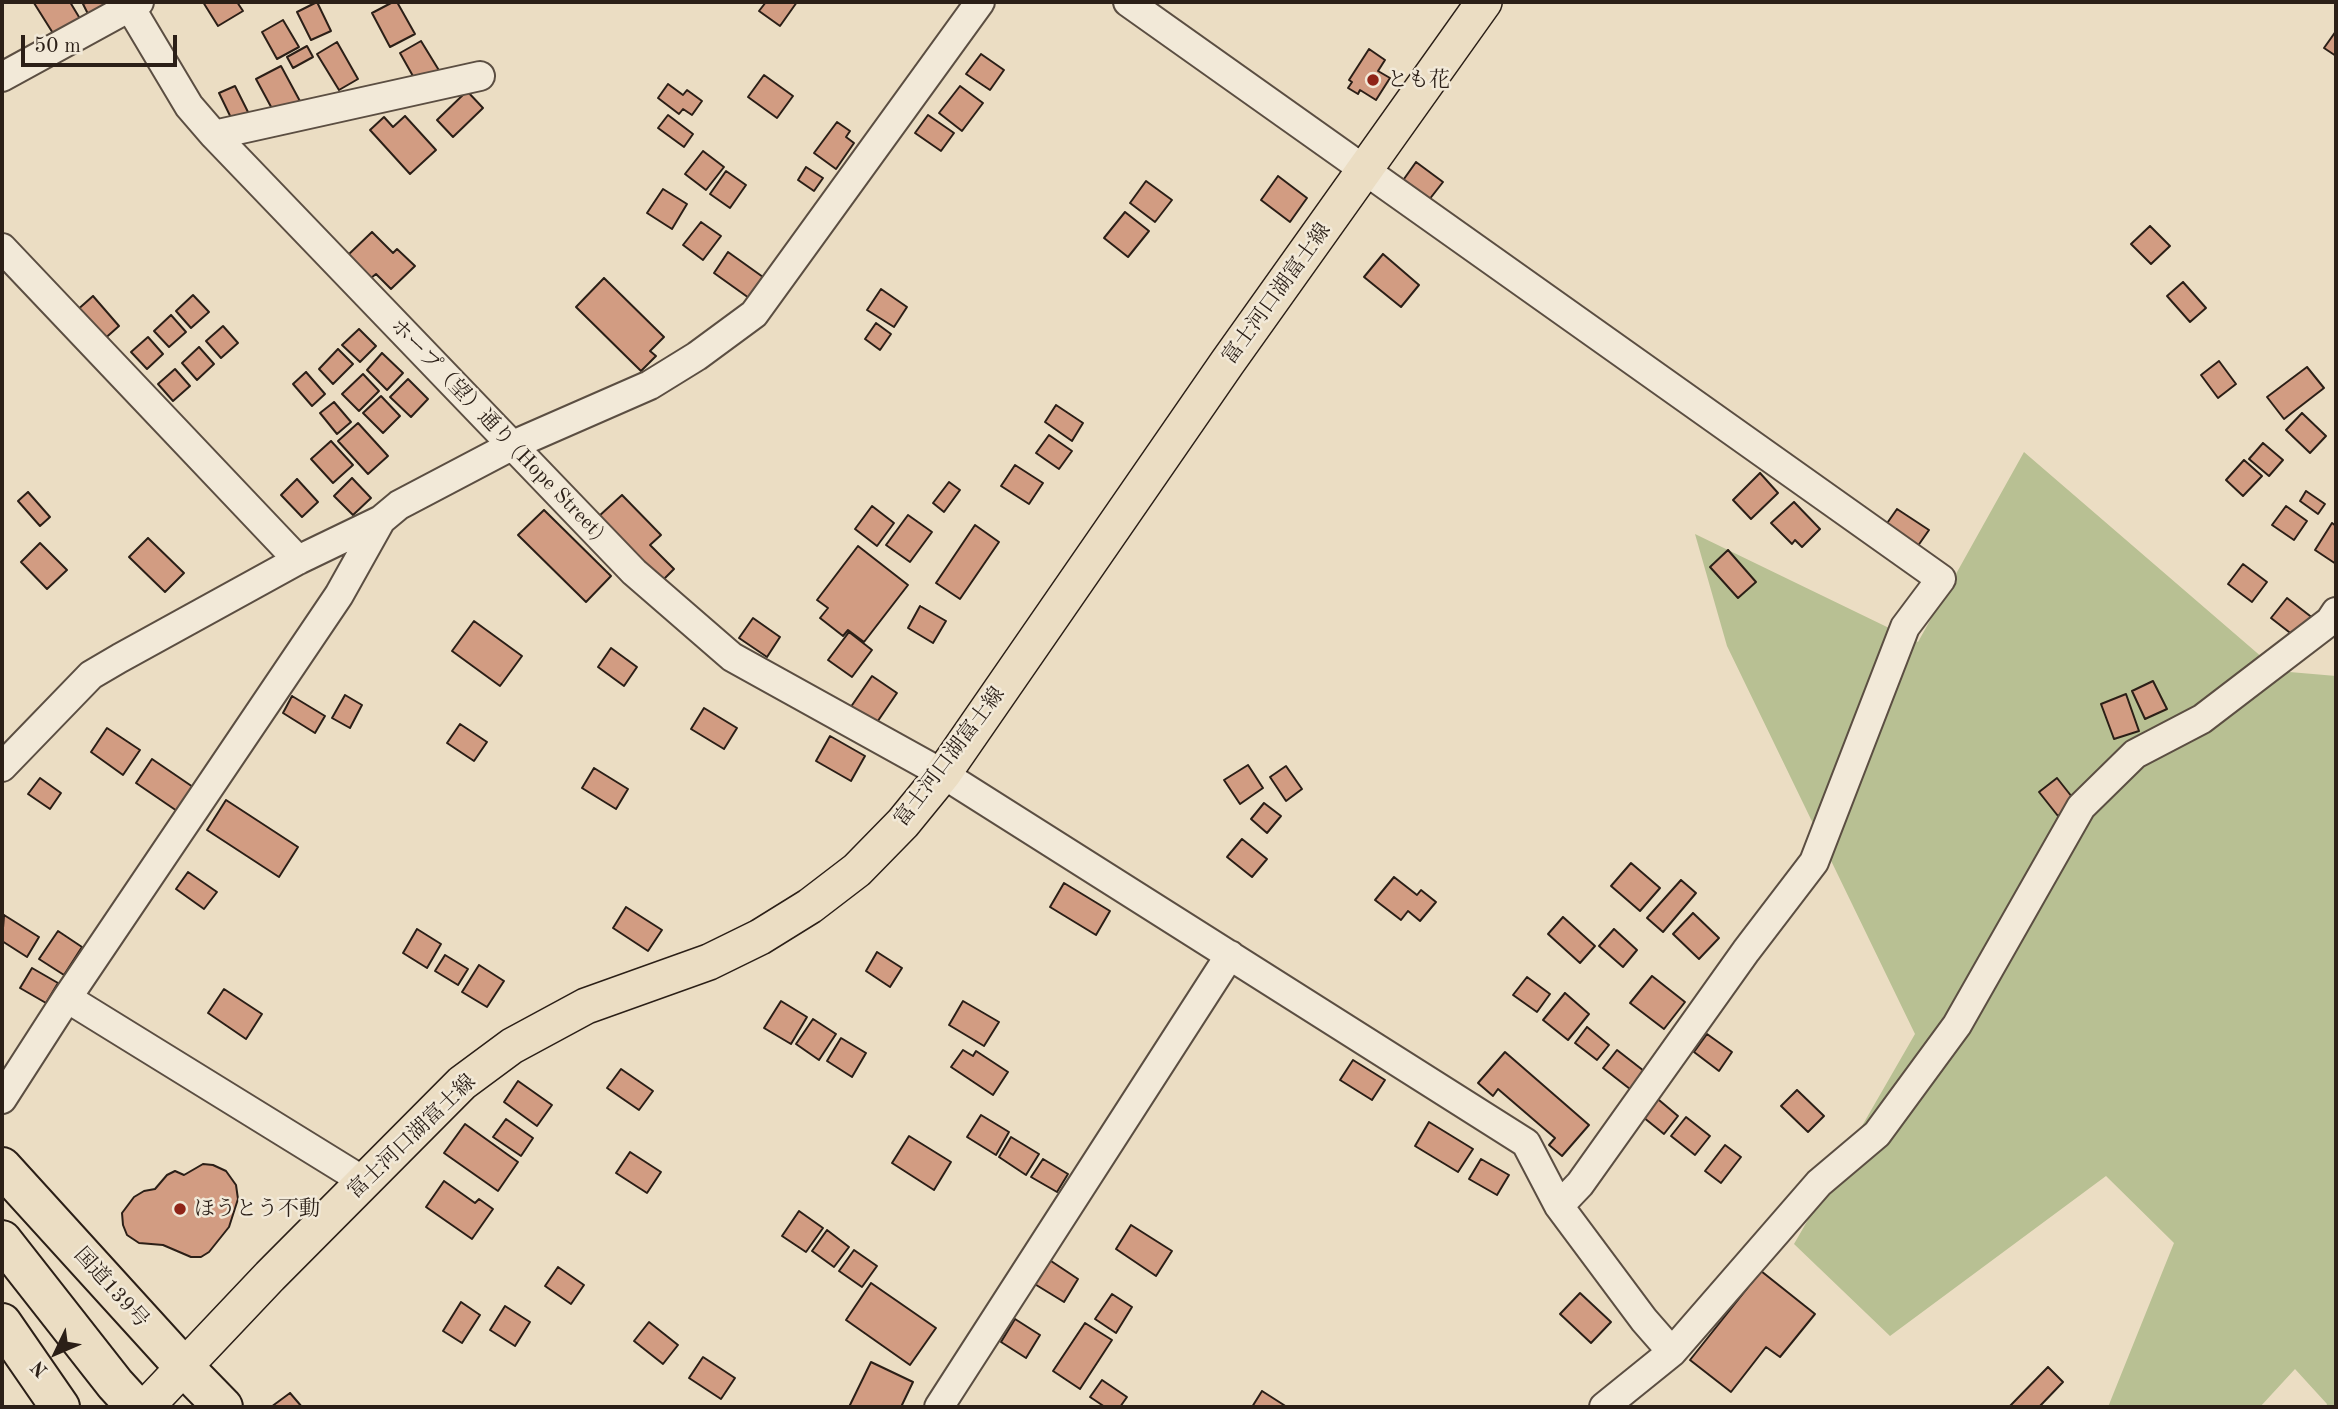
<!DOCTYPE html>
<meta charset="utf-8">
<style>
body{margin:0}
#map{position:relative;width:2338px;height:1409px;overflow:hidden;background:#ebddc3;font-family:"Old Standard TT",serif}
canvas{display:block}
.frame{position:absolute;inset:0;border:4px solid #2b1f17;pointer-events:none}
.north{position:absolute;left:21px;top:1318px;width:70px;height:70px;-webkit-text-stroke:5px #f2e9d8;paint-order:stroke;rotate:226deg;font-size:19px;font-weight:700;line-height:28px;text-align:center;color:#2b1f17}
.north::after{content:'';display:block;margin:auto;width:24px;height:32px;background:#2b1f17;clip-path:polygon(50% 0,100% 100%,50% 72%,0 100%)}
.scale{position:absolute;left:21px;top:35px;width:156px;height:32px;box-sizing:border-box;border:4px solid #2b1f17;border-top:0;padding-left:9px;font-size:21px;line-height:24px;white-space:nowrap;color:#2b1f17;-webkit-text-stroke:5px #f2e9d8;paint-order:stroke}
</style>
<div id="map">
<canvas width="2338" height="1409"></canvas>
<div class="frame"></div>
<div class="north">N</div>
<div class="scale">50 m</div>
</div>
<script>
const ctx = document.querySelector('canvas').getContext('2d');
ctx.lineJoin = 'round';
function fill(path, color) { ctx.fillStyle = color; ctx.fill(path, 'evenodd'); }
const shape = rows => new Path2D(rows.map(r => 'M' + r).join(''));
function stroke(path, color, width, dash) { ctx.strokeStyle = color; ctx.lineWidth = width; ctx.lineCap = dash ? 'butt' : 'round'; ctx.setLineDash(dash || []); ctx.stroke(path); }
function write(font, color, halo, rows, align = 'center') {
  ctx.font = font + ' "Old Standard TT","Noto Serif JP",serif'; ctx.lineWidth = 5; ctx.setLineDash([]); ctx.textBaseline = 'middle'; ctx.strokeStyle = halo; ctx.fillStyle = color; for (const [text, x, y, turn = 0] of rows) {
    ctx.save(); ctx.translate(x, y); ctx.rotate((+turn || 0) * Math.PI / 180); ctx.textAlign = isNaN(turn) ? turn : align; if (halo) ctx.strokeText(text, 0, 0); ctx.fillText(text, 0, 0); ctx.restore();
  }
}
fill(shape([
 [2024,452,2278,671,2336,676,2336,1407,2326,1407,2327,1404,2295,1369,2260,1407,2108,1407,2174,1243,2106,1176,1890,1336,1794,1244,1915,1034,1727,646,1695,534,1918,642]
]), '#b8c093');
const building = shape([
 [70,2,82,22,56,38,34,3,70,2],
 [88,2,110,2,113,9,91,20,83,4,88,2],
 [203,2,237,2,243,11,218,26,203,2],
 [317,2,331,31,311,40,297,12,317,2],
 [393,2,397,2,415,34,390,47,372,13,393,2],
 [766,2,797,2,780,26,759,11,766,2],
 [283,20,299,47,277,59,262,32,283,20],
 [2336,31,2336,56,2324,48,2336,31],
 [421,41,440,72,418,85,400,53,421,41],
 [337,42,358,79,339,90,317,54,337,42],
 [307,46,313,57,293,68,287,57,307,46],
 [1369,49,1385,60,1378,71,1390,78,1376,100,1360,90,1358,94,1348,88,1352,82,1349,80,1369,49],
 [981,54,1004,70,990,90,966,74,981,54],
 [281,66,301,103,276,116,256,79,281,66],
 [764,75,793,96,777,118,748,97,764,75],
 [668,84,683,95,687,90,702,101,692,115,683,109,679,114,658,98,668,84],
 [235,86,251,118,235,126,219,93,235,86],
 [960,86,983,103,962,131,939,113,960,86],
 [467,91,483,108,453,137,437,120,467,91],
 [668,115,693,134,684,147,658,128,668,115],
 [928,115,954,133,941,151,915,133,928,115],
 [405,116,436,150,410,174,370,130,384,117,393,127,405,116],
 [837,122,850,131,846,137,854,143,836,169,814,153,837,122],
 [703,151,724,167,706,190,685,174,703,151],
 [1416,162,1443,182,1425,205,1399,186,1416,162],
 [806,167,823,178,814,191,798,180,806,167],
 [726,171,746,185,730,208,710,194,726,171],
 [1278,176,1307,198,1290,222,1261,200,1278,176],
 [1146,181,1172,200,1155,222,1130,203,1146,181],
 [663,189,687,204,672,229,647,213,663,189],
 [1125,212,1149,231,1128,257,1104,238,1125,212],
 [701,222,721,236,703,260,683,245,701,222],
 [2150,226,2170,246,2151,264,2131,244,2150,226],
 [372,232,393,253,397,249,415,266,391,289,376,274,371,278,348,255,372,232],
 [728,252,763,277,749,298,714,273,728,252],
 [1383,254,1419,285,1401,307,1364,277,1383,254],
 [604,278,664,337,650,351,656,356,641,371,576,307,604,278],
 [2183,282,2206,308,2190,322,2167,296,2183,282],
 [881,289,907,307,894,327,867,310,881,289],
 [193,295,209,312,191,328,176,311,193,295],
 [93,296,119,326,101,342,75,312,93,296],
 [171,315,186,332,169,347,154,331,171,315],
 [876,323,891,334,880,350,865,339,876,323],
 [223,326,238,343,221,358,206,341,223,326],
 [359,329,376,346,360,362,342,345,359,329],
 [148,337,163,354,147,369,131,352,148,337],
 [199,347,214,364,197,380,182,363,199,347],
 [338,349,353,364,333,384,319,369,338,349],
 [382,353,403,373,387,390,367,370,382,353],
 [2219,361,2236,384,2218,398,2201,375,2219,361],
 [2307,367,2324,388,2284,419,2267,397,2307,367],
 [175,369,190,386,173,401,158,384,175,369],
 [306,372,325,394,312,406,293,384,306,372],
 [363,374,379,391,359,411,342,394,363,374],
 [408,379,428,399,411,417,390,397,408,379],
 [381,396,400,416,383,433,363,413,381,396],
 [334,402,351,422,337,434,320,413,334,402],
 [1056,405,1083,423,1072,441,1045,422,1056,405],
 [2302,413,2326,436,2310,453,2286,430,2302,413],
 [358,423,388,456,368,474,338,441,358,423],
 [1049,435,1072,451,1059,469,1036,453,1049,435],
 [331,441,353,465,333,483,311,459,331,441],
 [2263,443,2283,460,2269,476,2249,459,2263,443],
 [2244,460,2262,476,2243,496,2226,480,2244,460],
 [1015,465,1043,483,1029,504,1001,486,1015,465],
 [1760,473,1778,493,1751,519,1733,500,1760,473],
 [352,478,371,498,353,515,334,496,352,478],
 [297,479,318,502,302,517,281,495,297,479],
 [949,482,960,490,944,512,933,503,949,482],
 [2306,491,2325,504,2318,514,2300,501,2306,491],
 [28,492,50,517,40,526,18,501,28,492],
 [622,495,661,535,650,545,674,569,661,582,598,517,622,495],
 [1794,502,1820,529,1802,547,1795,540,1792,544,1771,523,1794,502],
 [872,506,894,523,877,546,855,529,872,506],
 [2286,506,2307,521,2294,540,2272,525,2286,506],
 [1897,509,1929,530,1915,550,1883,529,1897,509],
 [544,510,611,576,586,602,518,535,544,510],
 [908,515,932,532,910,562,886,545,908,515],
 [2332,523,2336,526,2336,564,2315,550,2332,523],
 [975,525,999,542,960,599,936,583,975,525],
 [148,538,184,573,165,592,129,557,148,538],
 [40,543,67,570,47,589,21,562,40,543],
 [858,546,908,585,864,642,848,630,843,636,820,618,828,608,817,600,858,546],
 [1728,550,1756,582,1738,598,1710,567,1728,550],
 [2243,564,2267,582,2252,602,2228,584,2243,564],
 [2287,598,2314,619,2298,639,2271,618,2287,598],
 [920,606,946,621,933,643,908,628,920,606],
 [753,618,780,637,767,657,739,638,753,618],
 [474,621,522,656,500,686,452,651,474,621],
 [849,632,872,650,852,677,828,660,849,632],
 [611,648,637,667,624,686,598,667,611,648],
 [872,676,897,693,871,731,846,714,872,676],
 [2153,681,2167,709,2145,719,2132,691,2153,681],
 [2126,694,2139,731,2114,739,2101,704,2126,694],
 [345,695,362,705,350,728,332,718,345,695],
 [292,696,325,716,315,733,283,713,292,696],
 [704,708,737,728,724,749,691,729,704,708],
 [460,724,487,742,474,761,447,743,460,724],
 [107,728,140,750,123,775,91,752,107,728],
 [830,736,865,756,851,781,816,761,830,736],
 [152,759,193,787,177,811,136,783,152,759],
 [1248,765,1263,788,1240,804,1224,780,1248,765],
 [1286,766,1302,789,1286,801,1270,777,1286,766],
 [594,768,628,789,616,809,582,788,594,768],
 [40,778,61,793,50,809,28,794,40,778],
 [2057,778,2076,802,2058,816,2039,792,2057,778],
 [226,800,298,847,279,877,207,830,226,800],
 [1264,803,1281,816,1267,833,1251,819,1264,803],
 [1242,839,1267,859,1252,877,1227,857,1242,839],
 [1631,863,1660,888,1640,911,1611,886,1631,863],
 [188,872,217,892,204,909,176,889,188,872],
 [1394,877,1417,895,1421,890,1436,902,1420,921,1408,911,1401,920,1375,900,1394,877],
 [1681,880,1696,893,1663,932,1647,918,1681,880],
 [1064,883,1110,911,1096,935,1050,907,1064,883],
 [626,907,662,930,648,951,613,928,626,907],
 [1693,913,1719,938,1699,959,1673,934,1693,913],
 [4,915,39,937,27,957,2,941,4,915],
 [1563,917,1595,946,1580,963,1548,934,1563,917],
 [417,929,441,944,427,968,403,953,417,929],
 [1614,929,1637,950,1623,967,1599,946,1614,929],
 [58,931,82,947,64,975,39,959,58,931],
 [877,952,902,968,890,987,866,971,877,952],
 [445,955,468,969,458,985,435,971,445,955],
 [479,965,504,981,487,1007,462,992,479,965],
 [32,968,58,983,46,1003,20,988,32,968],
 [1652,976,1685,1002,1664,1029,1630,1003,1652,976],
 [1527,977,1550,994,1537,1012,1513,995,1527,977],
 [224,989,262,1014,246,1039,208,1013,224,989],
 [1565,993,1589,1014,1568,1040,1543,1020,1565,993],
 [781,1001,807,1017,791,1044,764,1028,781,1001],
 [963,1001,999,1022,984,1046,949,1025,963,1001],
 [813,1019,836,1034,819,1060,796,1044,813,1019],
 [1587,1027,1609,1045,1597,1060,1575,1043,1587,1027],
 [1707,1034,1732,1052,1719,1071,1694,1052,1707,1034],
 [841,1038,866,1053,852,1077,827,1061,841,1038],
 [963,1050,973,1056,976,1051,1008,1072,993,1095,951,1067,963,1050],
 [1617,1050,1644,1071,1630,1089,1603,1068,1617,1050],
 [1505,1052,1589,1125,1562,1156,1549,1145,1555,1138,1498,1089,1493,1096,1478,1083,1505,1052],
 [1353,1060,1385,1080,1372,1100,1340,1080,1353,1060],
 [621,1069,653,1091,639,1110,607,1088,621,1069],
 [518,1081,552,1105,537,1126,504,1102,518,1081],
 [1797,1090,1824,1116,1808,1132,1781,1106,1797,1090],
 [1653,1095,1678,1116,1664,1134,1638,1113,1653,1095],
 [981,1115,1009,1132,996,1155,967,1137,981,1115],
 [1686,1117,1710,1136,1695,1155,1671,1136,1686,1117],
 [506,1119,533,1138,521,1156,493,1137,506,1119],
 [1429,1122,1473,1149,1458,1172,1415,1146,1429,1122],
 [465,1124,518,1162,498,1191,444,1153,465,1124],
 [909,1136,951,1162,934,1190,892,1163,909,1136],
 [1011,1137,1039,1154,1026,1175,999,1157,1011,1137],
 [1725,1145,1741,1157,1721,1183,1705,1171,1725,1145],
 [630,1152,661,1172,647,1193,616,1173,630,1152],
 [1043,1159,1068,1174,1057,1192,1031,1177,1043,1159],
 [1481,1159,1509,1175,1497,1195,1469,1179,1481,1159],
 [203,1164,213,1165,226,1171,236,1185,238,1199,229,1227,209,1252,201,1257,191,1257,163,1245,139,1243,127,1235,123,1225,122,1213,134,1197,144,1191,155,1189,167,1175,175,1171,184,1175,203,1164],
 [444,1181,475,1203,479,1199,493,1209,472,1239,426,1207,444,1181],
 [799,1211,823,1228,806,1252,782,1236,799,1211],
 [1131,1225,1172,1251,1156,1276,1116,1249,1131,1225],
 [827,1230,849,1247,834,1267,812,1251,827,1230],
 [854,1250,877,1266,862,1287,839,1271,854,1250],
 [1048,1259,1078,1279,1064,1302,1033,1283,1048,1259],
 [558,1267,584,1285,571,1304,545,1286,558,1267],
 [1761,1271,1815,1314,1780,1357,1766,1347,1731,1392,1690,1360,1761,1271],
 [871,1283,936,1328,910,1365,846,1320,871,1283],
 [1580,1293,1611,1322,1591,1343,1560,1314,1580,1293],
 [1112,1294,1132,1307,1116,1333,1095,1319,1112,1294],
 [461,1302,480,1315,462,1343,443,1331,461,1302],
 [505,1306,530,1322,515,1346,490,1330,505,1306],
 [1015,1319,1040,1335,1026,1358,1001,1342,1015,1319],
 [649,1322,678,1345,663,1364,634,1341,649,1322],
 [1085,1323,1112,1340,1080,1389,1053,1371,1085,1323],
 [703,1357,735,1378,721,1399,689,1378,703,1357],
 [871,1362,913,1382,901,1407,849,1407,871,1362],
 [2048,1367,2063,1382,2039,1407,2009,1407,2048,1367],
 [1102,1380,1127,1397,1120,1407,1105,1407,1090,1397,1102,1380],
 [1262,1391,1287,1407,1252,1407,1262,1391],
 [290,1393,302,1407,271,1407,290,1393]
]);
fill(building, '#d29c82');
stroke(building, '#2b1f17', 2);
const minor = shape([
 [127,2,189,106,214,135,634,572,732,657,943,774,1526,1143,1559,1206,1644,1320,1672,1352],
 [1128,2,1941,579,1905,627,1814,862,1746,951,1580,1184,1559,1206],
 [2,77,139,2],
 [214,135,480,76],
 [2,248,298,560],
 [2,767,91,675,120,658,298,560,381,520,399,505,513,445,650,385,697,356,754,314,980,2],
 [67,998,365,1182],
 [2,1099,67,998,339,595,381,520],
 [939,1407,1230,955],
 [1604,1407,1672,1352,1819,1183,1877,1134,1957,1025,2081,807,2135,754,2202,719,2330,621,2336,612]
]);
const major = shape([
 [146,1407,270,1276,462,1083,512,1046,586,1006,709,962,760,937,810,906,857,870,903,823,943,774,1227,363,1484,2]
]);
const highway = shape([
 [2,1167,183,1366,223,1407],
 [2,1240,115,1384,136,1407],
 [2,1323,60,1407]
]);
stroke(minor, '#5b4e42', 32);
stroke(major, '#2b1f17', 38);
stroke(highway, '#2b1f17', 42);
stroke(minor, '#f2e9d8', 28);
stroke(major, '#ebddc3', 35);
stroke(highway, '#ebddc3', 38);
for (const [x, y, r, color] of [
 [1373,80,7,"#8f2418"],
 [180,1209,7,"#8f2418"]
]) { const dot = new Path2D(); dot.arc(x, y, r, 0, 2 * Math.PI); ctx.fillStyle = color; ctx.fill(dot); stroke(dot, '#f2e9d8', 2.5); }
write('21px', '#2b1f17', '#f2e9d8', [
 ["とも花",1387,80],
 ["ほうとう不動",194,1209]
], 'left');
write('21px', '#2b1f17', '#f2e9d8', [
 ["富士河口湖富士線",1277,294,-54],
 ["ホープ（望）通り (Hope Street)",497,430,46],
 ["富士河口湖富士線",950,757,-53],
 ["富士河口湖富士線",412,1137,-44],
 ["国道139号",111,1288,48]
]);
</script>
